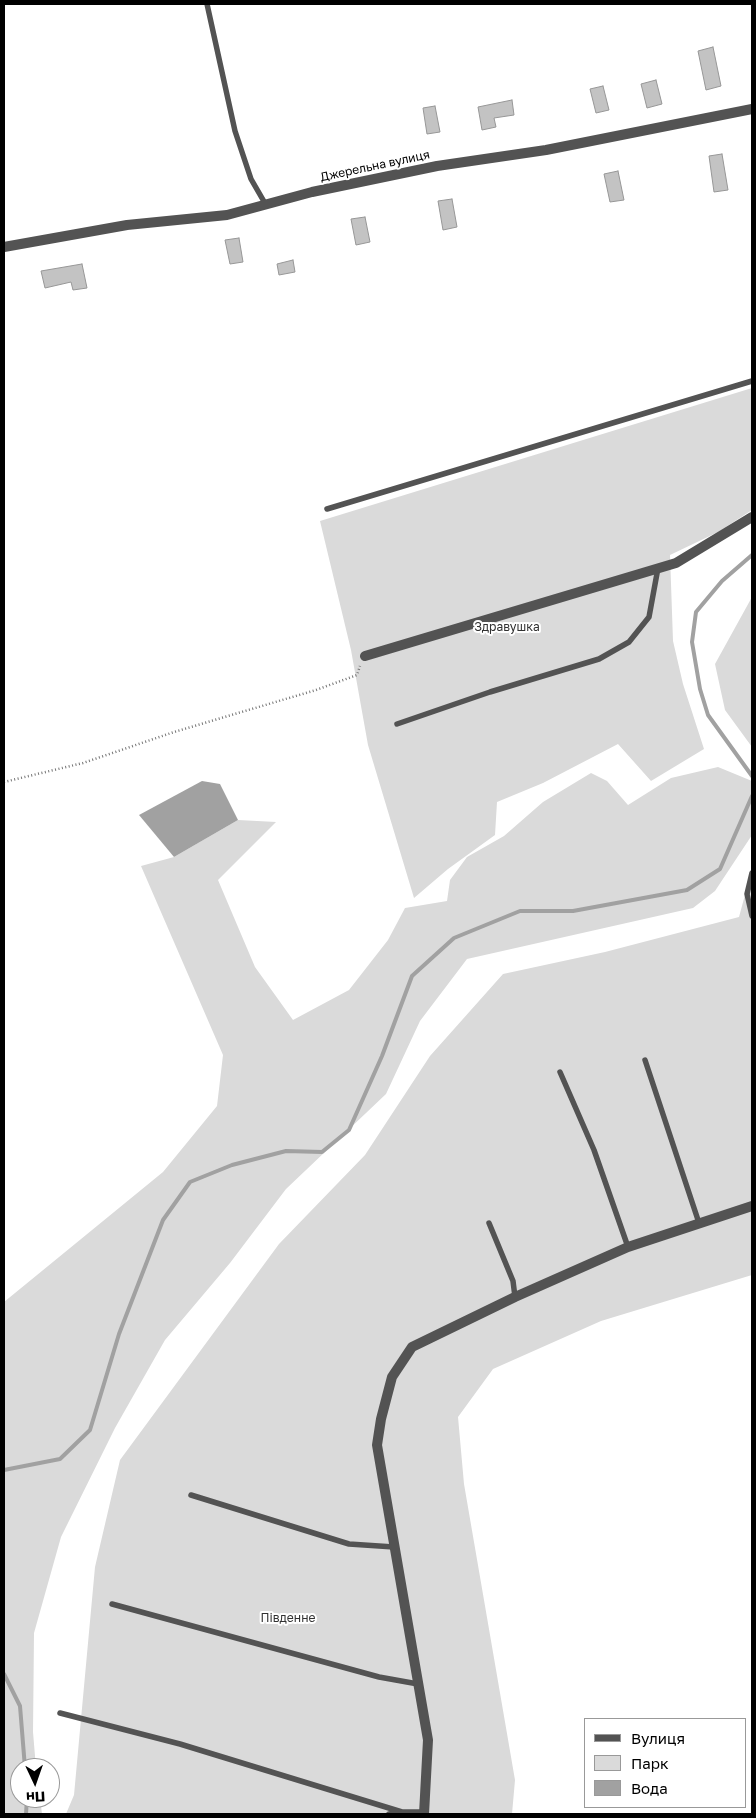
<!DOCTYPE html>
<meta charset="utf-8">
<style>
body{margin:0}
#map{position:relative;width:756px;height:1818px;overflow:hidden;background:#fff;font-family:"Golos Text",sans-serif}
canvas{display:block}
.frame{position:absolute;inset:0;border:5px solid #000;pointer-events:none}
.legend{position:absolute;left:584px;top:1718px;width:162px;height:90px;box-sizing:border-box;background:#fff;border:1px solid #999;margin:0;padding:6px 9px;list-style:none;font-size:15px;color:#000}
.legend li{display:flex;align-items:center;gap:10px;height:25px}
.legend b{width:25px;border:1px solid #999}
.north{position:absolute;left:10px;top:1758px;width:50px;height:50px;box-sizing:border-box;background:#fff;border:1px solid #999;border-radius:50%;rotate:177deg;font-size:14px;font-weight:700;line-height:20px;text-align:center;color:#000}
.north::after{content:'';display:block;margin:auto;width:18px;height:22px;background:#000;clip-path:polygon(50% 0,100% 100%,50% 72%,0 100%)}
</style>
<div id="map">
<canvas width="756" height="1818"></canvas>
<div class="frame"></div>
<ul class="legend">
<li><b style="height:6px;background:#535353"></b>Вулиця</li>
<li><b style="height:14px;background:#dadada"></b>Парк</li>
<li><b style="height:14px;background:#a1a1a1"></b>Вода</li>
</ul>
<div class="north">Пн</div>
</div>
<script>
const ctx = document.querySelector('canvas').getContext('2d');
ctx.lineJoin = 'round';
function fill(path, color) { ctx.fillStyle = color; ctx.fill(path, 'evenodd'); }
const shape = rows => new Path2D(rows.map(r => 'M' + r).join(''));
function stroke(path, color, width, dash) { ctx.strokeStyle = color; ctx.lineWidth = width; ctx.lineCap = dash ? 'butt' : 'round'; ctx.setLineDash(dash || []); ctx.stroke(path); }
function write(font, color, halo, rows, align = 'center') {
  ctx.font = font + ' "Golos Text",sans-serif'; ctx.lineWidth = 4; ctx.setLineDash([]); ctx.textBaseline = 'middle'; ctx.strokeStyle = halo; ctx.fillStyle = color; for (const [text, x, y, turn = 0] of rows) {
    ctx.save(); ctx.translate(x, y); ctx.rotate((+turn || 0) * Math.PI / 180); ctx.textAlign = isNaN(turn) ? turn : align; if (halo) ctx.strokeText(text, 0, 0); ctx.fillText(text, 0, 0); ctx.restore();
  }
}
fill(shape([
 [752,388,752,510,718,532,670,555,673,641,683,684,704,749,651,781,618,744,543,783,497,802,495,835,448,869,414,898,368,745,351,650,320,521],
 [752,597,752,747,725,710,715,664],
 [718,767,752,781,752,835,715,891,693,908,467,959,420,1021,386,1094,286,1189,230,1263,165,1340,115,1428,61,1537,34,1633,33,1732,36,1768,20,1768,20,1798,40,1798,42,1814,4,1814,4,1302,163,1172,217,1106,223,1055,141,866,174,857,238,820,276,822,218,880,255,967,293,1020,349,990,388,940,405,908,447,901,450,880,467,857,504,836,543,802,591,773,607,781,628,805,671,778],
 [752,869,752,1275,601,1321,493,1369,458,1417,464,1484,515,1780,512,1814,66,1814,74,1795,95,1567,120,1460,279,1244,365,1155,430,1056,503,974,605,952,739,917]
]), '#dadada');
fill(shape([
 [202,781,220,784,238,820,174,857,139,815]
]), '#a1a1a1');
stroke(shape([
 [752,555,722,581,696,612,692,642,700,689,708,715,752,776],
 [4,1470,60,1459,90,1430,119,1334,163,1220,190,1182,232,1165,286,1151,322,1152,349,1130,382,1056,412,976,454,938,520,911,573,911,687,890,720,869,752,796],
 [4,1674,20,1706,25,1768],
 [26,1814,27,1798]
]), '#a1a1a1', 4);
const building = shape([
 [713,47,721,86,706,90,698,51,713,47],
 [656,80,662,104,647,108,641,84,656,80],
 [603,86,609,110,596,113,590,89,603,86],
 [512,100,514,115,494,118,496,127,482,130,478,107,512,100],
 [435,106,440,132,427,134,423,108,435,106],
 [722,154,728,190,714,192,709,156,722,154],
 [618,171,624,200,610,202,604,174,618,171],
 [452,199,457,227,443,230,438,201,452,199],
 [365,217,370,242,356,245,351,219,365,217],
 [239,238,243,262,230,264,225,240,239,238],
 [293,260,295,272,279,275,277,264,293,260],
 [82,264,87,288,73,290,71,282,45,288,41,271,82,264]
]);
fill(building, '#c3c3c3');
stroke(building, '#979797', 1);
stroke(shape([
 [4,782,83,763,174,732,316,690,357,675,360,666]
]), '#757575', 2.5, [1, 2.5]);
stroke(shape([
 [207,4,235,131,251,179,266,205],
 [327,509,752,381],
 [397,724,490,692,599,659,629,642,649,617,658,568],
 [752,873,747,894,752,916],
 [645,1060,699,1223],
 [560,1072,594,1150,628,1247],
 [489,1223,513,1281,515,1297],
 [191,1495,349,1544,394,1547],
 [112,1604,379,1677,418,1684],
 [60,1713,180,1744,402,1812,424,1812],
 [389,1814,400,1812]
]), '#535353', 5.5);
stroke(shape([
 [365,656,676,563,752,517],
 [424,1814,428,1740,377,1445,381,1419,392,1377,412,1347,515,1297,628,1247,752,1206]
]), '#535353', 10);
stroke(shape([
 [4,247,127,225,227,215,312,192,437,166,546,150,752,109]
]), '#535353', 10);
write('12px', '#000', '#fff', [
 ["Джерельна вулиця",375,166,-12]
]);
write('12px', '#313131', '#fff', [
 ["Здравушка",507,627],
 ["Південне",288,1618]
]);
</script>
